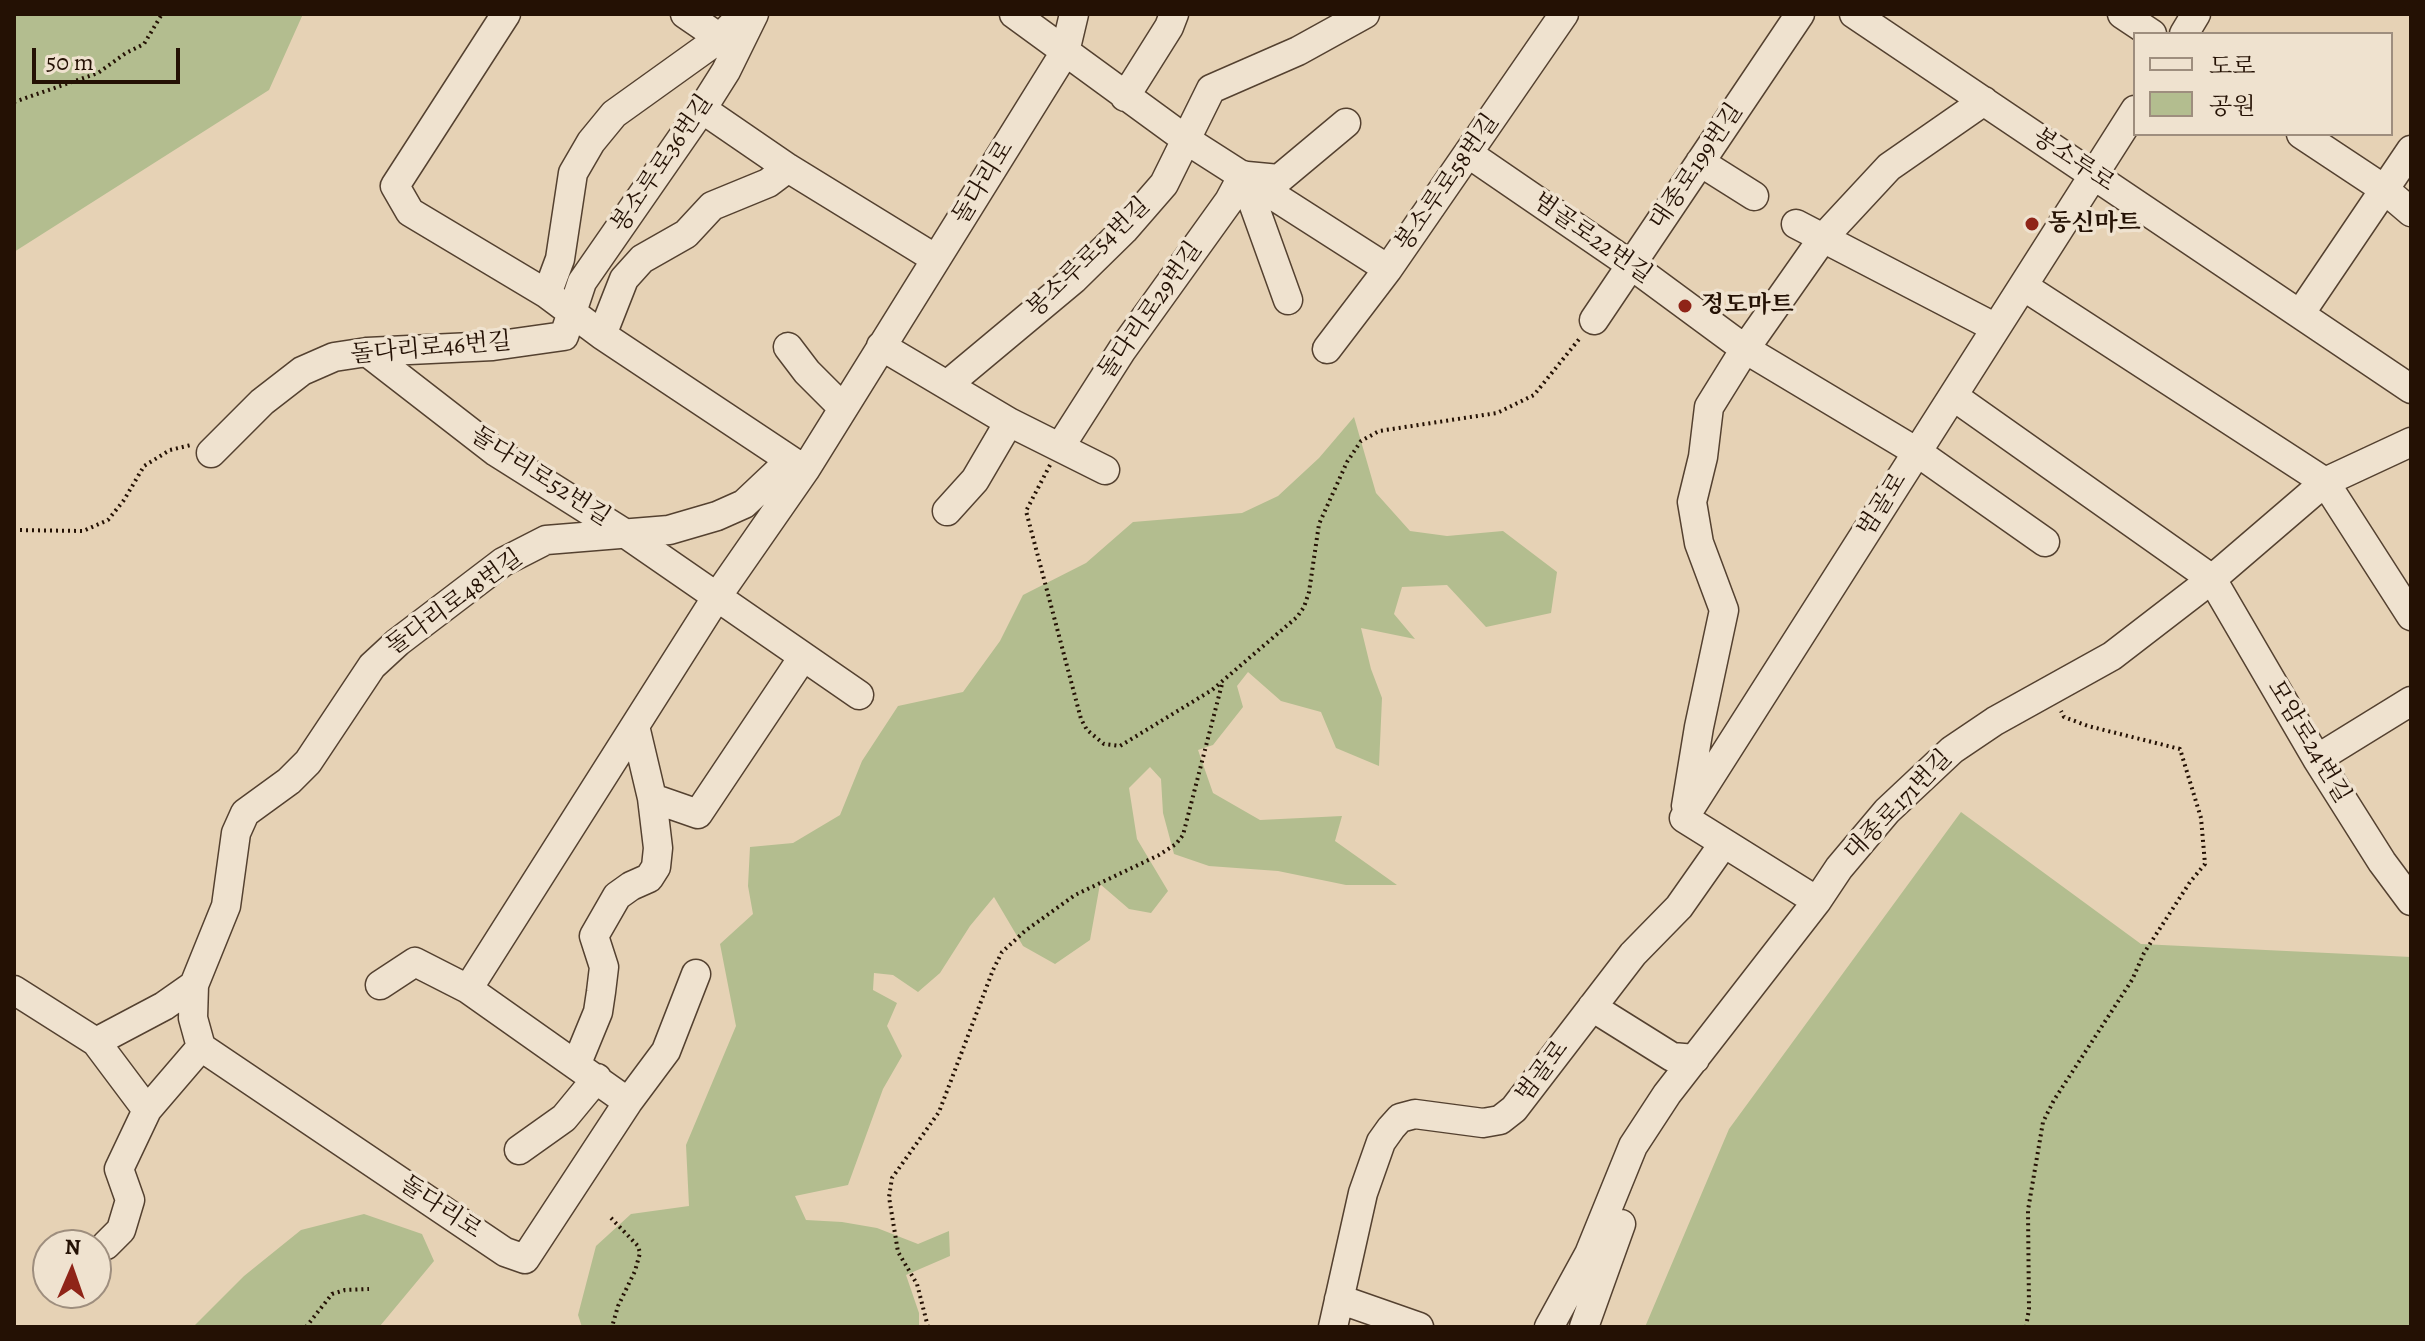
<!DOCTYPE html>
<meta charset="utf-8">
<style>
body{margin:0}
#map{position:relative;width:2425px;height:1341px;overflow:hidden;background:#e6d2b5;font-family:Alegreya,"Noto Serif KR",serif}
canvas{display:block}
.frame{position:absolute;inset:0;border:16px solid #241104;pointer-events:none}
.legend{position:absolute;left:2133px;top:32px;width:260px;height:104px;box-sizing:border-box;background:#efe2cf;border:2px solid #9e8e7e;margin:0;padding:10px 14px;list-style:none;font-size:24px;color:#241104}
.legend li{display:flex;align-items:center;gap:16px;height:40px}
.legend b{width:40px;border:2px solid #9e8e7e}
.north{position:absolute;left:32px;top:1229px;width:80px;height:80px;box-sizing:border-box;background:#efe2cf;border:2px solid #9e8e7e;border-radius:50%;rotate:2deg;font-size:22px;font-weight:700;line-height:32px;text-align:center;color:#241104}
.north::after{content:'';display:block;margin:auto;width:28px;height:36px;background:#8f2418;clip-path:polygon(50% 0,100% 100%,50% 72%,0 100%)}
.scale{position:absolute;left:32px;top:48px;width:148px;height:36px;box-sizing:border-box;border:4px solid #241104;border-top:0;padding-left:10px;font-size:24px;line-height:28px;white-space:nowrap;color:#241104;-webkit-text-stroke:6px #efe2cf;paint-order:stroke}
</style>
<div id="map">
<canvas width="2425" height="1341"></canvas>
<div class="frame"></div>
<ul class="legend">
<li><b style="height:10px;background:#efe2cf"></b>도로</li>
<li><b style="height:22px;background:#b3bd8f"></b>공원</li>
</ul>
<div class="north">N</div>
<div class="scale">50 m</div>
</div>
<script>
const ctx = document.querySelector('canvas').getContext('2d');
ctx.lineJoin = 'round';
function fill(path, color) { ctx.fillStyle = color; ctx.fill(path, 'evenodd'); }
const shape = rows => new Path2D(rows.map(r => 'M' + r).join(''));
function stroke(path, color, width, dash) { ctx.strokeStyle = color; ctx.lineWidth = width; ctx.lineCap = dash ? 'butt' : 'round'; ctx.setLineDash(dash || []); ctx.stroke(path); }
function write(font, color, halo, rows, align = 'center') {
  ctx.font = font + ' Alegreya,"Noto Serif KR",serif'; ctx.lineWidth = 7; ctx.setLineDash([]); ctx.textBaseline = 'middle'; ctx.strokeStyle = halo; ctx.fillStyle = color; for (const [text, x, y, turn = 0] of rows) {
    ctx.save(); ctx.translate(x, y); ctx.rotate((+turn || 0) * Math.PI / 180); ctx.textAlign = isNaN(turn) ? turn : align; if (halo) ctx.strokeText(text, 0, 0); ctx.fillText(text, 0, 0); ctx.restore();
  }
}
fill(shape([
 [14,14,303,14,269,90,14,252],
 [1354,417,1376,493,1410,531,1447,536,1503,531,1557,572,1551,613,1486,627,1447,585,1402,587,1394,614,1415,639,1361,628,1371,669,1382,698,1379,766,1336,748,1321,712,1281,701,1248,672,1237,686,1243,707,1213,745,1198,750,1213,793,1260,820,1342,816,1335,841,1397,885,1346,885,1278,871,1209,866,1174,854,1163,813,1161,779,1150,767,1129,788,1137,839,1168,891,1151,913,1129,909,1100,884,1090,940,1055,964,1023,946,994,897,970,926,940,973,918,992,893,975,874,973,873,990,897,1003,887,1026,902,1056,883,1089,848,1185,795,1196,806,1220,842,1222,877,1228,918,1244,949,1231,950,1256,906,1275,919,1313,919,1327,582,1327,578,1315,596,1246,631,1214,689,1206,686,1145,736,1026,720,944,753,914,748,886,750,847,793,843,840,815,862,761,898,706,963,692,1000,641,1023,595,1086,563,1133,522,1242,513,1278,496,1319,458],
 [1961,812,2141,944,2411,957,2411,1327,1645,1327,1729,1129],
 [364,1214,422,1234,434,1261,380,1326,193,1327,244,1276,301,1230]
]), '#b3bd8f');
const minor = shape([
 [506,14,395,186,410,212,547,294,602,335,805,470],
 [685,14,720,38],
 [1014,14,1188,141,1388,269],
 [1854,14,2411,389],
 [2122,14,2152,34],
 [2184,34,2196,14],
 [1125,97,1169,27,1174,14],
 [702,109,788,168,936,259],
 [2301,134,2384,189,2411,212],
 [1469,154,1631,265,1745,349,1917,452,2045,542],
 [1700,162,1754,196],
 [1243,175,1288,300],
 [1247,176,1279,179,1346,123],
 [1796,224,1996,328],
 [2023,286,2325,482,2411,616],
 [547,294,560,259,573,173,591,142,614,114,720,38,743,14],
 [2300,314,2411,150],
 [1594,320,1800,14],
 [602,335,624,279,642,259,686,234,712,206,768,183,788,168],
 [881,346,1009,422,1105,470],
 [788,347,807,372,842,407],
 [1327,349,1388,269,1564,14],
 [367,352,496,452,626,534,859,695],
 [947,385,1074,279,1124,230,1164,184,1211,89,1298,51,1365,14],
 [1953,396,2212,579,2317,759,2382,862,2411,901],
 [1060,447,1122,350,1229,201,1243,175],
 [211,453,262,402,302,371,334,357,367,352,493,346,564,336,582,282,702,109,726,71,754,14],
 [947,511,975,480,1009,422],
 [2317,759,2411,701],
 [652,798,698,814,803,657],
 [1686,806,1699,727,1724,610,1699,543,1692,502,1703,457,1709,407,1745,349,1823,238,1889,167,1984,101],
 [1684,818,2135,110],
 [1684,818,1817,901],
 [380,985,415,962,468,989,628,1102],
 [468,989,716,598,805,470,1065,52,1074,14],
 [14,990,96,1042,147,1110],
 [1592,1007,1672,1057,1695,1059],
 [96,1042,164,1006,194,985],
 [201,1047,193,1018,194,985,226,906,236,833,245,813,289,781,308,762,372,666,398,642,503,562,546,540,669,530,717,516,744,504,780,470,800,476],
 [201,1047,505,1252,525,1259,628,1102,666,1051,696,974],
 [577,1063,598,1012,601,992,604,967,594,936,617,896,631,886,649,878,656,867,658,848,652,798,635,726],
 [519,1150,564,1118,597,1078],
 [106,1245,121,1230,130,1200,119,1169,147,1110,201,1047],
 [1339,1299,1419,1327],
 [1333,1327,1363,1193,1381,1142,1391,1128,1400,1118,1415,1114,1483,1123,1500,1120,1514,1109,1633,954,1679,907,1724,843],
 [1549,1327,1589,1254,1633,1146,1667,1094,1817,901,1839,868,1887,811,1952,750,1995,721,2112,656,2212,579,2325,482,2411,442],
 [1584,1327,1621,1224]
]);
stroke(minor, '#544130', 31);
stroke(shape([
 [14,102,98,73,126,53,144,44,162,14],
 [1050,465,1026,511,1081,719,1087,730,1104,744,1120,746,1212,690,1297,617,1304,607,1309,592,1319,524,1347,462,1361,441,1379,431,1497,413,1534,395,1580,338],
 [14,530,83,531,108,520,124,500,144,466,170,450,191,445],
 [611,1218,638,1246,640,1253,635,1271,618,1306,612,1327],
 [306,1327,332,1294,345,1290,369,1289],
 [928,1327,917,1284,898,1252,889,1197,892,1178,939,1112,993,970,1002,952,1025,931,1075,895,1159,855,1176,844,1183,835,1222,684],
 [2026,1327,2029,1309,2028,1210,2043,1122,2054,1100,2132,980,2144,953,2190,882,2205,864,2201,818,2180,749,2088,726,2064,717,2061,711]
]), '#241104', 4, [2, 4]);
stroke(minor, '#efe2cf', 28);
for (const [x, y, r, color] of [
 [2032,224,8,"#8f2418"],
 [1685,306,8,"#8f2418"]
]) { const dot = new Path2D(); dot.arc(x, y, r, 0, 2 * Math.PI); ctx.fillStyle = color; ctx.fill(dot); stroke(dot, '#efe2cf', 3); }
write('24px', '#241104', '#efe2cf', [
 ["봉소루로",2073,161,34],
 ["봉소루로36번길",663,164,-56],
 ["대종로199번길",1697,167,-56],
 ["돌다리로",984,183,-58],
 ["봉소루로58번길",1448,183,-55],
 ["범골로22번길",1592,239,35],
 ["봉소루로54번길",1089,258,-44],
 ["돌다리로29번길",1151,311,-55],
 ["돌다리로46번길",431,349,-5],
 ["돌다리로52번길",540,477,33],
 ["범골로",1883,505,-58],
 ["돌다리로48번길",455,603,-36],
 ["모암로24번길",2308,742,59],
 ["대종로171번길",1899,806,-46],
 ["범골로",1543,1072,-53],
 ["돌다리로",440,1208,34]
]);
write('bold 24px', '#241104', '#efe2cf', [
 ["동신마트",2048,224],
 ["정도마트",1701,306]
], 'left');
</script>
